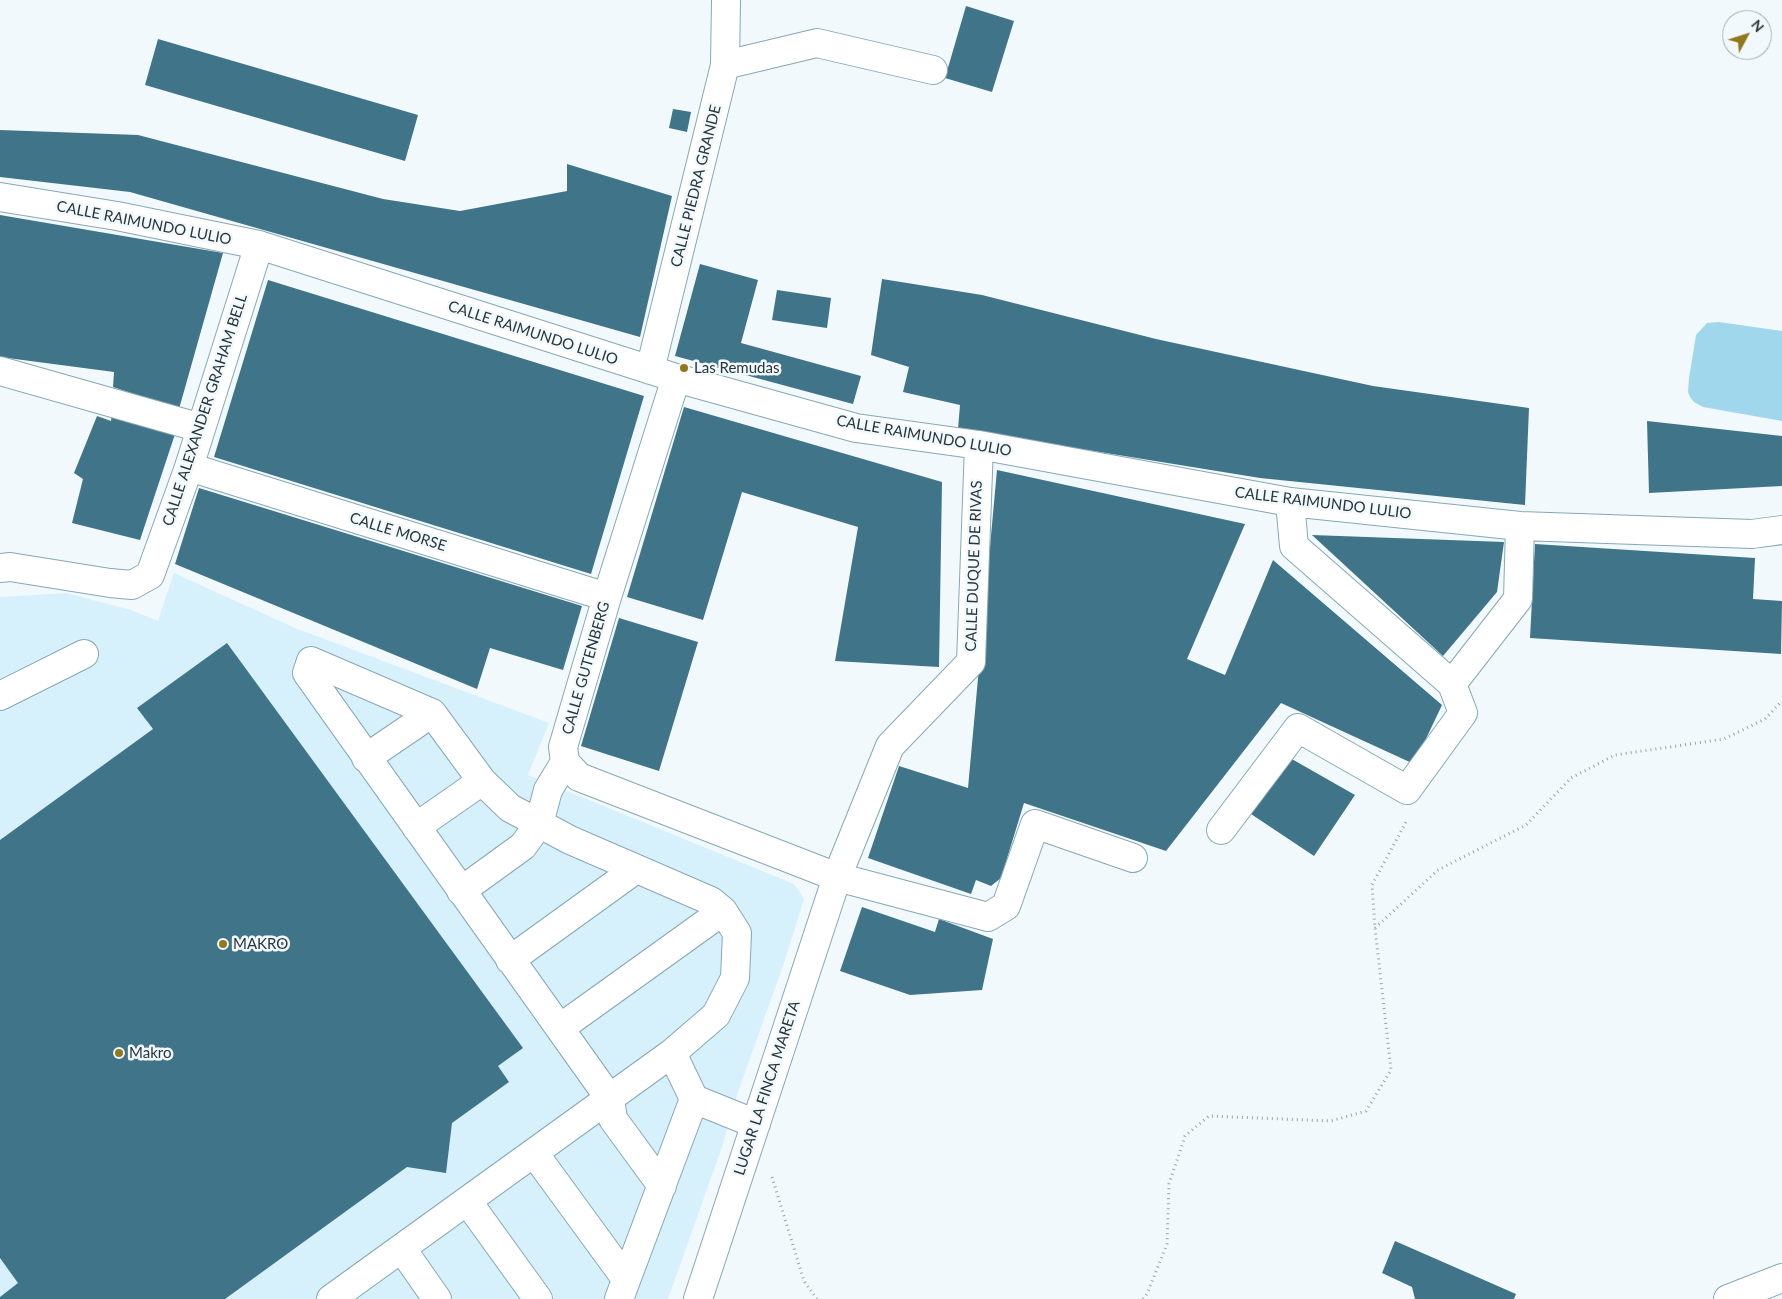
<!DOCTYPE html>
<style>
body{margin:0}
#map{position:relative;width:1782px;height:1299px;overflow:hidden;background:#f2f9fc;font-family:Lato,sans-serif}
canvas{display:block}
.north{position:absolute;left:1722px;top:10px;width:50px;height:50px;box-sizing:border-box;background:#f2f9fc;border:1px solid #a1abae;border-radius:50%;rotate:50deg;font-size:14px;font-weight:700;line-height:20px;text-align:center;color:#27353a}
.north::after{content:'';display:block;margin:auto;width:18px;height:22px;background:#91781d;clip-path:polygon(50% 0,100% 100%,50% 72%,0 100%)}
</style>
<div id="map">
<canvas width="1782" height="1299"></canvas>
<div class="north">N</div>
</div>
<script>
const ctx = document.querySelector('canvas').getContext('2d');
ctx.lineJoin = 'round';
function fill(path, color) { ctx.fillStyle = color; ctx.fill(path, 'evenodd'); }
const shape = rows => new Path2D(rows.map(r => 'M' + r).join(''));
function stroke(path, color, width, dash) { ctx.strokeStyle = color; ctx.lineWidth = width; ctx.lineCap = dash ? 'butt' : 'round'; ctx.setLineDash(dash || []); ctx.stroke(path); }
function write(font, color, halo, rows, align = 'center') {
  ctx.font = font + ' Lato,sans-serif'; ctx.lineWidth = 5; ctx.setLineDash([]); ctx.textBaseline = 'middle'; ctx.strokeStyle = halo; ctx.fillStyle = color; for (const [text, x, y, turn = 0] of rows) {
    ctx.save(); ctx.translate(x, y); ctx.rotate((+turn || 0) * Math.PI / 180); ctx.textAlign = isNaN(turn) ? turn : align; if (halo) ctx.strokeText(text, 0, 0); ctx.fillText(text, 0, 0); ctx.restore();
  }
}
fill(shape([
 [174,573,295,628,549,723,528,775,794,884,801,894,804,899,785,960,737,1095,721,1150,668,1299,0,1299,0,597,66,593,131,610,158,621]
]), '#d7f1fc');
fill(shape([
 [1719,322,1782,331,1782,421,1703,407,1694,402,1690,397,1688,392,1689,378,1696,335,1707,323]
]), '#a1d7ed');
fill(shape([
 [966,6,1014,21,992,92,945,78],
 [158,39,418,115,405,161,145,85],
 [673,109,691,112,687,132,669,128],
 [0,130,138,135,383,199,460,211,567,191,567,164,672,196,640,337,130,192,0,177],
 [0,215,223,253,179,409,113,387,114,372,0,357],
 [700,264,758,280,741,343,861,376,853,404,675,356],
 [882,279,982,295,1156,339,1373,386,1529,408,1525,505,1260,478,958,429,960,405,903,392,909,367,871,355],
 [268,280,644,396,591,574,214,457],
 [777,290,831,298,827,328,772,320],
 [113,406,177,428,140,540,72,523,83,479,74,473,97,416,111,421],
 [684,407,942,482,939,667,835,661,858,527,742,492,703,620,627,597],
 [1647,421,1782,436,1782,486,1649,493],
 [997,470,1245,524,1187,659,1225,675,1273,560,1442,705,1414,764,1281,703,1166,851,1024,803,1001,878,991,886,976,880,971,894,868,858,899,766,968,788],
 [199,488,582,606,563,670,490,648,477,689,175,564],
 [1312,535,1504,542,1497,592,1443,656],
 [1535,544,1755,558,1753,599,1782,601,1781,654,1530,638],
 [619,618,698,642,659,771,581,746],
 [227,643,523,1048,498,1066,509,1082,452,1123,446,1173,407,1167,225,1299,0,1299,0,1297,18,1283,0,1258,0,840,153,729,137,708],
 [1290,758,1355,795,1314,856,1251,814],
 [862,907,935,932,939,919,993,939,982,990,910,995,840,971],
 [1395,1241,1516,1294,1514,1299,1415,1299,1412,1287,1382,1273]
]), '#407488');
const minor = shape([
 [725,65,817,43,933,70],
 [0,197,117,216,259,245,676,378,856,428,979,445,1290,502,1520,526,1752,534,1782,530],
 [650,370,725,65,726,0],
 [0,371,201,428],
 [676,378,607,597,563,747,565,762,579,777,837,877,988,917,1006,906,1035,824,1133,858],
 [189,467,607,597],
 [0,568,10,567,110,583,132,585,150,575,189,467,259,245],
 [1452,684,1518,599,1520,526],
 [0,696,84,654],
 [366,758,432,713],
 [416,827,482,781],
 [1221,830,1298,728,1407,790,1463,713,1452,684,1294,546,1290,502],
 [461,891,523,846,539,824,548,790,565,762],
 [510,960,636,869],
 [560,1028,723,911],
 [534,1153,626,1279],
 [662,1186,613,1119,610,1099,307,673,311,661,432,713,482,781,510,808,570,840,711,901,723,911,737,933,735,978,716,1015,672,1053],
 [468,1202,538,1299],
 [402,1249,437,1299],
 [331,1299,672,1053,694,1099],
 [619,1299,694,1099,756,1124],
 [698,1299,837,877,890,746,971,662,979,445]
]);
const highway = shape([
 [1728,1299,1782,1278]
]);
stroke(minor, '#86a8b6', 30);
stroke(highway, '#86a8b6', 30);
stroke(shape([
 [1375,928,1438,870,1526,825,1571,778,1615,755,1724,739,1765,719,1782,701],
 [772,1177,804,1281,817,1299],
 [1143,1299,1147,1294,1167,1244,1169,1184,1185,1136,1209,1116,1331,1121,1366,1111,1391,1070,1375,928,1372,885,1406,822]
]), '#9aa4a8', 3, [1, 4]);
stroke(minor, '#fff', 28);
stroke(highway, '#fff', 28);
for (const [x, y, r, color] of [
 [684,368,5,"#91781d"],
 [223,944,5,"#91781d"],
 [119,1053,5,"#91781d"]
]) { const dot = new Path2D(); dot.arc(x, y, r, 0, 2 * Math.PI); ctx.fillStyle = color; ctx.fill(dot); stroke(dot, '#f2f9fc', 2); }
write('15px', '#27353a', '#f2f9fc', [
 ["CALLE PIEDRA GRANDE",696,186,-76],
 ["CALLE RAIMUNDO LULIO",144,223,11],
 ["CALLE RAIMUNDO LULIO",533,333,18],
 ["CALLE ALEXANDER GRAHAM BELL",205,410,-72],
 ["CALLE RAIMUNDO LULIO",924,436,10],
 ["CALLE RAIMUNDO LULIO",1323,503,7],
 ["CALLE MORSE",398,532,17],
 ["CALLE DUQUE DE RIVAS",974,566,-88],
 ["CALLE GUTENBERG",586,668,-74],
 ["LUGAR LA FINCA MARETA",767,1088,-72]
]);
write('15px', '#27353a', '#f2f9fc', [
 ["Las Remudas",694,368],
 ["MAKRO",233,944],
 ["Makro",129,1053]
], 'left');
</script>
